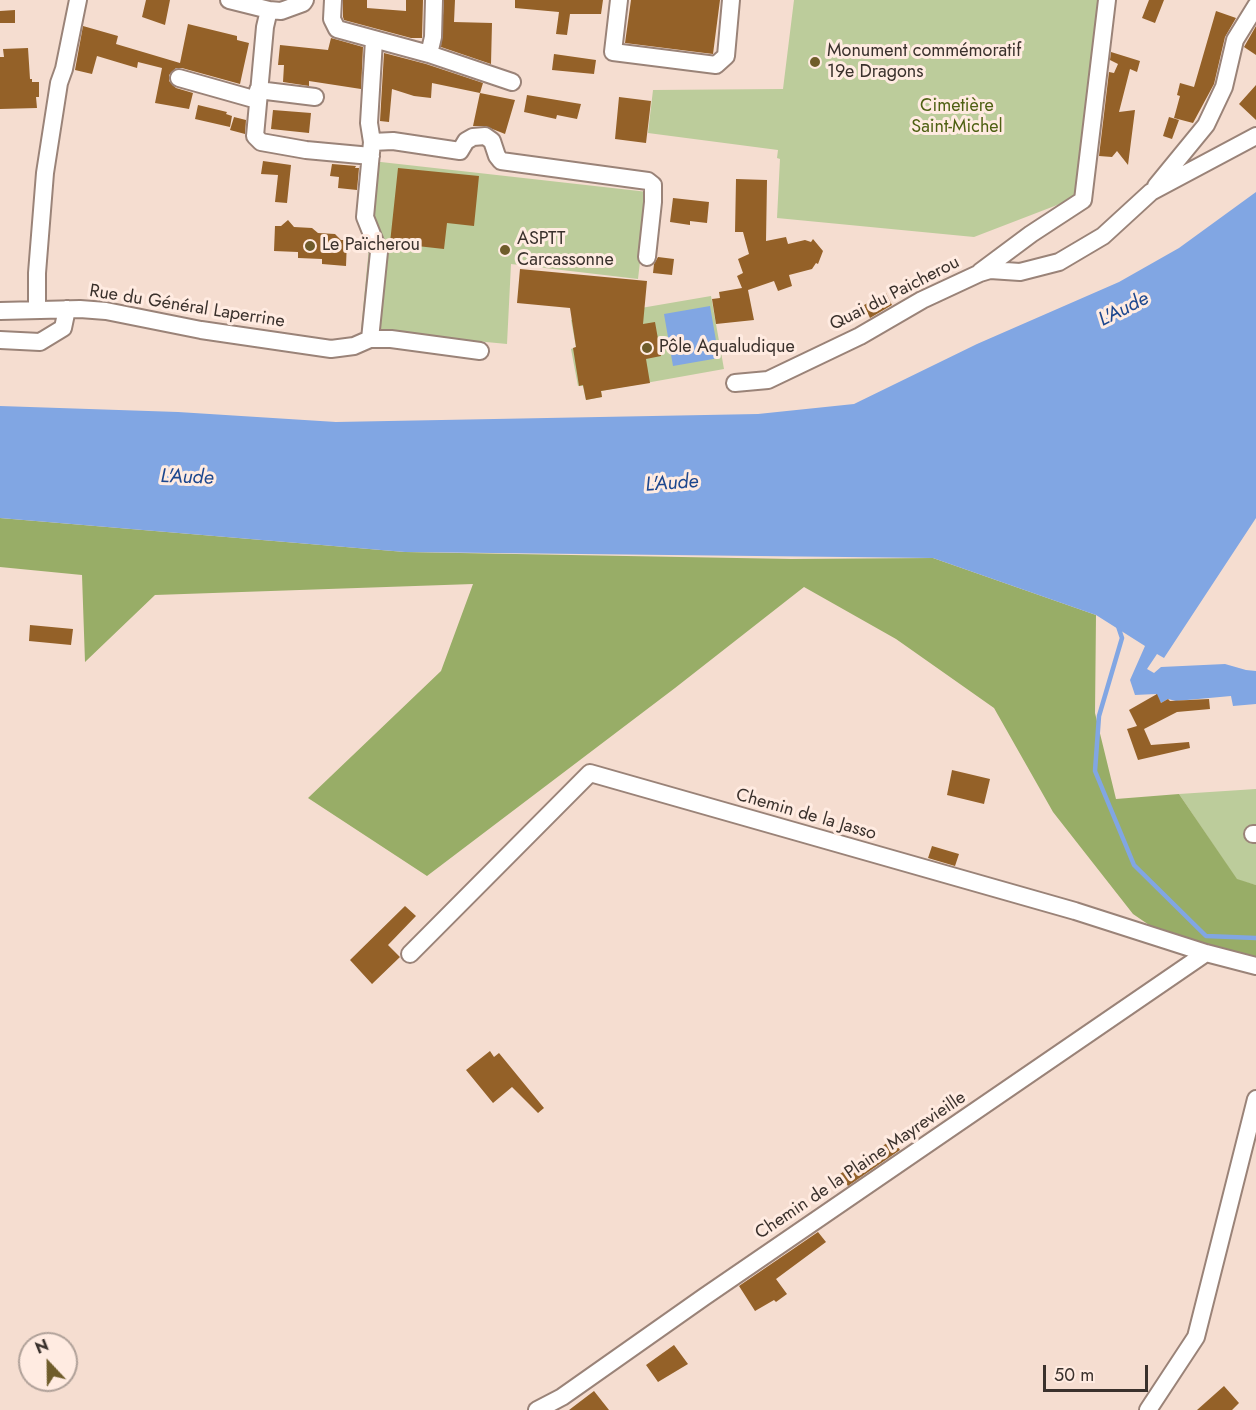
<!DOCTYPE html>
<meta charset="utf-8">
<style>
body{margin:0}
#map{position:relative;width:1256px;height:1410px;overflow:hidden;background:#f5ddd0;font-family:Jost,sans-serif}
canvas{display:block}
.north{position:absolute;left:18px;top:1332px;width:60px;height:60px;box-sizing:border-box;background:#ffebe1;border:2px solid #b0a199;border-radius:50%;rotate:338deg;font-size:16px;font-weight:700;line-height:24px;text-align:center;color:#3a312c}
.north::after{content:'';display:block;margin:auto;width:21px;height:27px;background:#6f5c2a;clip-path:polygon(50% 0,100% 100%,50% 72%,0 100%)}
.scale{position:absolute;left:1043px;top:1365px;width:105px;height:27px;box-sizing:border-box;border:3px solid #3a312c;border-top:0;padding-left:8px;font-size:18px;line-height:21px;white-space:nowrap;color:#3a312c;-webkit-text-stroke:4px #ffebe1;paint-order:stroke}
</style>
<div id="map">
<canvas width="1256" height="1410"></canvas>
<div class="north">N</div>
<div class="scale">50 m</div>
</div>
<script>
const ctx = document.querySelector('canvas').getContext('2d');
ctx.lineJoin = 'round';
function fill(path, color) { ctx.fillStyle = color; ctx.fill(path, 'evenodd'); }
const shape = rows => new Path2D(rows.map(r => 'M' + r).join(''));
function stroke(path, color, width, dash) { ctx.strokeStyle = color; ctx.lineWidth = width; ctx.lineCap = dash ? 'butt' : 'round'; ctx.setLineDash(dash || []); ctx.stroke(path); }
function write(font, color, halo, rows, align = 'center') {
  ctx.font = font + ' Jost,sans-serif'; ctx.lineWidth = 6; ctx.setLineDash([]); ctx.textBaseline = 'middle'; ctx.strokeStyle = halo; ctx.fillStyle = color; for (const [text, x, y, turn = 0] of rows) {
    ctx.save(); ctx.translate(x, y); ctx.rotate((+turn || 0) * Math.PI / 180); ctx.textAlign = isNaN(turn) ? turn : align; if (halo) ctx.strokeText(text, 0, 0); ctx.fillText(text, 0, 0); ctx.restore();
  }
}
fill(shape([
 [794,0,1102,0,1078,197,974,237,777,218,780,159,777,158,778,150,648,133,653,90,783,89],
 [372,161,648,192,638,279,511,264,507,344,361,330,370,237],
 [711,296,724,369,601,391,602,397,586,400,583,386,578,386,571,349,576,347,571,320],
 [1256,789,1256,885,1237,880,1179,794]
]), '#bccc9b');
fill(shape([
 [0,518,405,552,792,559,933,558,1096,615,1095,713,1116,799,1179,794,1237,879,1256,885,1256,968,1187,951,1133,914,1053,812,994,708,896,639,804,587,675,688,427,876,308,798,441,671,473,584,155,595,85,662,82,575,0,567]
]), '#98ad67');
fill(shape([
 [1256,192,1256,518,1164,658,1157,654,1147,669,1154,673,1161,667,1225,664,1246,670,1256,671,1256,704,1233,706,1231,696,1176,701,1168,699,1161,703,1156,694,1135,695,1130,680,1145,646,1096,615,933,558,405,552,0,518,0,406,178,412,336,422,758,414,854,404,977,344,1119,282,1179,248],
 [710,306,719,358,673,366,664,314]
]), '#81a6e3');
stroke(shape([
 [1118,626,1122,638,1099,716,1095,771,1134,865,1206,936,1256,938]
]), '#81a6e3', 4.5);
fill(shape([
 [146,0,170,0,165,25,142,17],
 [343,0,367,0,367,8,406,11,406,0,423,0,422,38,411,38,344,20,343,17],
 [444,0,455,0,454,22,492,23,491,64,441,47],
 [515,0,603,0,601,14,570,14,567,35,556,34,559,12,515,8],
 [631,0,720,0,713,54,625,43],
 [1149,0,1164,0,1155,23,1142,18],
 [15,10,15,23,0,23,0,11],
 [1216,11,1236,18,1225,37,1214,84,1193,123,1174,118,1180,96,1177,95,1180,83,1194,87],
 [188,24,237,36,237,40,249,43,240,84,182,68,176,68,169,75,169,81,176,88,193,93,189,109,155,103,162,68,138,62,137,68,97,56,92,74,75,70,83,26,118,36,116,44,180,63],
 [1256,26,1256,55,1244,47],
 [331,38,363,47,361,89,309,81,309,86,283,82,284,65,278,65,280,45,328,50],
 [28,48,30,79,32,79,32,82,39,82,39,97,36,97,37,108,0,109,0,57,4,57,3,49],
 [1111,52,1140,61,1137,72,1130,69,1119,112,1135,110,1128,165,1117,151,1112,157,1099,156,1109,72,1114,73,1118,64,1110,60],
 [384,53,426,64,483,83,480,93,515,100,505,134,485,126,473,126,480,93,432,83,431,98,414,96,392,89,389,122,380,121],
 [554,54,596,60,594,74,552,70],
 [1256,85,1256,120,1239,104],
 [527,95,581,104,577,119,557,115,556,119,524,112],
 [619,97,651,101,646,143,615,139],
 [198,105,227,112,226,114,232,116,230,127,195,119],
 [273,110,311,113,309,133,271,129],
 [234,117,246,120,245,134,230,130],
 [1169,117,1179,120,1172,139,1163,136],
 [263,161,291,165,287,203,275,202,278,175,261,174],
 [332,164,356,166,355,168,359,168,357,190,338,188,339,177,330,176],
 [398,168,479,176,474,226,447,223,444,249,390,243],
 [736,179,767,180,766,241,786,237,788,244,805,240,811,242,813,239,823,251,818,264,816,263,812,269,789,275,792,286,778,291,774,281,748,290,754,320,716,324,712,299,720,298,719,292,742,288,737,276,743,273,738,259,749,254,743,232,735,232],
 [673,198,709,202,707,223,690,221,690,225,670,222],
 [288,220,294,227,312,228,318,233,335,234,341,240,347,240,346,266,322,264,322,259,298,258,298,252,274,251,275,226,281,226],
 [658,257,674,259,672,275,653,273,654,264],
 [520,269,647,281,643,324,655,322,661,356,646,359,650,383,601,391,602,397,586,400,583,385,579,386,573,348,576,347,570,308,517,303],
 [886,293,892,305,870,318,864,305],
 [30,625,73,629,71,645,29,641],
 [1157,694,1161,703,1168,699,1170,701,1209,699,1210,709,1177,712,1144,729,1151,745,1189,742,1190,748,1138,760,1127,729,1137,726,1129,710],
 [952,770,990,779,984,804,947,795],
 [932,846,959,854,955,866,928,858],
 [405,906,416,916,388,945,400,957,372,984,350,960],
 [490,1051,494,1057,499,1053,544,1108,538,1113,512,1087,493,1103,466,1070],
 [893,1139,900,1150,848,1186,840,1174],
 [818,1232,826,1242,776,1279,787,1294,776,1302,774,1300,755,1311,739,1286],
 [674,1345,688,1364,658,1382,646,1365],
 [1224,1386,1239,1403,1232,1410,1197,1410],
 [594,1391,609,1410,569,1410]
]), '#946128');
const minor = shape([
 [229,0,269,10,281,11,303,3,305,0],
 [333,0,332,19,337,29,429,54,512,82],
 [619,0,613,52,716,65,726,56,731,0],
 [269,10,265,27,255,136,261,142,306,150,371,156],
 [429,54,433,37,434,0],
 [179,78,257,100],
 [258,90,315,97],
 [372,142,393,141,460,151,466,141,473,137,485,136,492,141,497,156,501,161,648,181,653,185,653,202,647,257],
 [1156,186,1206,125,1224,87,1235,40,1256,6],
 [980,272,1031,234,1083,200,1107,0],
 [37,310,37,273,45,173,59,83,64,69,78,0],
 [0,311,80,309,106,311,201,330,331,349,354,346,370,339,391,339,480,351],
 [370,339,379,252,365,217,372,142,369,123,374,40],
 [0,340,40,342,63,328,67,309],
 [735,383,768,380,860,336,922,300,980,273,990,270,1020,272,1059,262,1103,236,1151,192,1256,136],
 [1253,834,1256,834],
 [410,954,590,773,1075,911,1206,953,1256,966],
 [537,1410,562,1397,704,1297,1206,953],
 [1148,1410,1196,1337,1256,1099]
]);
stroke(minor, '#9a8378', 20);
stroke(minor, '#fff', 16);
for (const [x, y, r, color] of [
 [815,62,6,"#6f5c2a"],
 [310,246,6,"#6f5c2a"],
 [505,250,6,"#6f5c2a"],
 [647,348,6,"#6f5c2a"]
]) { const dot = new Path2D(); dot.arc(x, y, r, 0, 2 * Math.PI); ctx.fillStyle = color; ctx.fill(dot); stroke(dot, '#ffebe1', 2); }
write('18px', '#3a312c', '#ffebe1', [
 ["Monument commémoratif",827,52],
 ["19e Dragons",827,73],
 ["ASPTT",517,240],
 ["Carcassonne",517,261],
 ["Le Païcherou",322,246],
 ["Pôle Aqualudique",659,348]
], 'left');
write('18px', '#4e6012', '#ffebe1', [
 ["Cimetière",957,107],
 ["Saint-Michel",957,128]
]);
write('18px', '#3a312c', '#ffebe1', [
 ["Quai du Paicherou",895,294,-27],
 ["Rue du Général Laperrine",187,307,9],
 ["Chemin de la Jasso",806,815,16],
 ["Chemin de la Plaine Mayrevieille",861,1166,-34]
]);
write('italic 20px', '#1d478e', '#ffebe1', [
 ["L'Aude",1124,310,-27],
 ["L'Aude",187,478,2],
 ["L'Aude",672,484,-4]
]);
</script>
